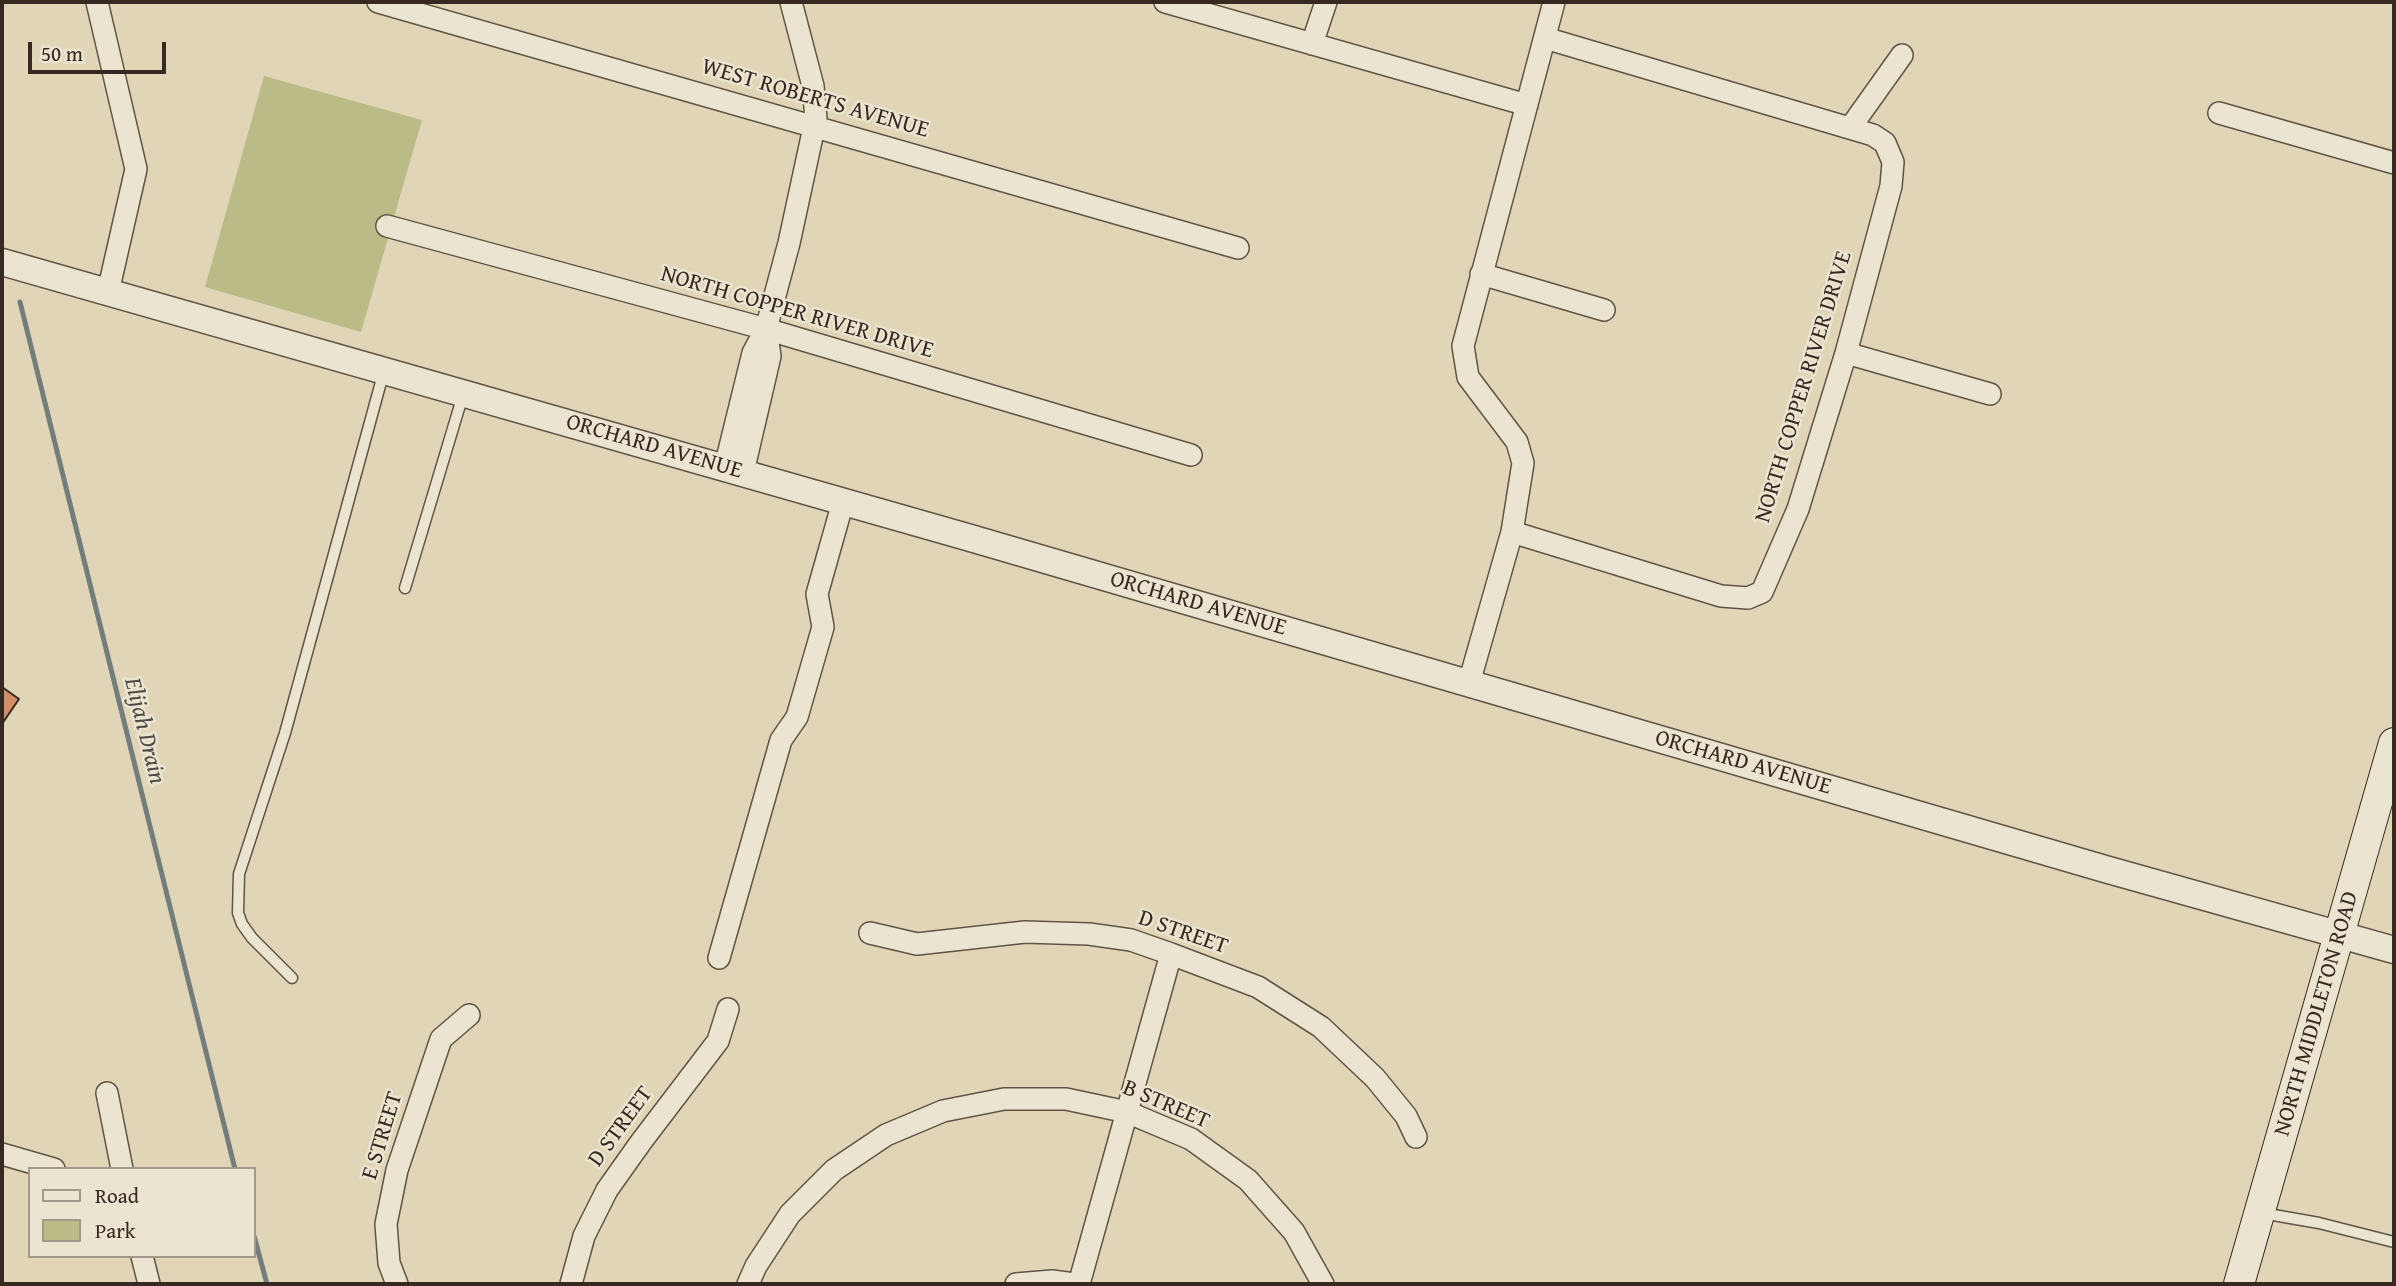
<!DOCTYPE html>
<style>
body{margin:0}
#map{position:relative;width:2396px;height:1286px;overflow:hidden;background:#e0d5b6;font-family:"Gentium Book Plus",serif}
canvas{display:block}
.frame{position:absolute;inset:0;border:4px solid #362920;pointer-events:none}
.legend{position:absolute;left:28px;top:1167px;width:228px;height:91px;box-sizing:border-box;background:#ebe4d0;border:2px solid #a3998a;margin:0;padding:9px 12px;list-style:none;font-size:21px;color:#362920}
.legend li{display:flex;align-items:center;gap:14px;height:35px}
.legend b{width:35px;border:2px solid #a3998a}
.scale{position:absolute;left:28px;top:42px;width:138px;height:32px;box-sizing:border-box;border:4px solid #362920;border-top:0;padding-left:9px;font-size:21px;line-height:24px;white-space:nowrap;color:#362920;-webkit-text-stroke:5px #ebe4d0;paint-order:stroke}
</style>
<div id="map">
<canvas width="2396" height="1286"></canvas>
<div class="frame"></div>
<ul class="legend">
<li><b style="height:9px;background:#ebe4d0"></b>Road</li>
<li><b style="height:19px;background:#bb8"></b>Park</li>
</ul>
<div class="scale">50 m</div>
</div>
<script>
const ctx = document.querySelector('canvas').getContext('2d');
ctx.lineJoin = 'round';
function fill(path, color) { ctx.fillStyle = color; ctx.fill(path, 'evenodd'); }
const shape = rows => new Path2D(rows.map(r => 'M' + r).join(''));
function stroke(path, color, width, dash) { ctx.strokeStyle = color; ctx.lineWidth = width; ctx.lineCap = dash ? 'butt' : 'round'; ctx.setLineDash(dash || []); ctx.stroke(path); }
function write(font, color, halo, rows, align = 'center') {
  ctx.font = font + ' "Gentium Book Plus",serif'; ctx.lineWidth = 5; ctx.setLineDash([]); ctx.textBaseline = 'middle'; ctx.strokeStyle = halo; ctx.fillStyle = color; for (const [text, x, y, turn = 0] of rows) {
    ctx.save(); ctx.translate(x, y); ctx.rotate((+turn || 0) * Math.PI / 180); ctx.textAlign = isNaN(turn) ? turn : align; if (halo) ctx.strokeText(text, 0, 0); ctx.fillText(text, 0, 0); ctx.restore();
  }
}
fill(shape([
 [264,76,422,120,361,332,205,287]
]), '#bb8');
stroke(shape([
 [20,302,235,1169],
 [254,1236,267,1284]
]), '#727d7c', 5);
const building = shape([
 [2,687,19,699,2,724,2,687]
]);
fill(building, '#d48e67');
stroke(building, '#362920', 2);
const service = shape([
 [405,588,463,395],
 [292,978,252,938,242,924,238,913,239,874,285,733,384,371],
 [2262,1213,2319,1223,2394,1242]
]);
const minor = shape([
 [97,2,136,169,108,292],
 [378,2,1238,248],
 [1165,2,1527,105],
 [1312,44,1326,2],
 [2219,113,2394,163],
 [1850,128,1902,55],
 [387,226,766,329,1191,455],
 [1481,274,1604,310],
 [1846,353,1990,394],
 [725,467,753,353,766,329,789,243,816,118,813,86,791,2],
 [743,472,770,356,766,329],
 [1512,532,1721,596,1748,598,1762,592,1798,509,1846,353,1891,186,1893,162,1885,143,1873,135,1545,38],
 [1469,683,1512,532,1523,463,1517,442,1468,377,1463,346,1554,2],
 [870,933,917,944,1025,932,1089,934,1131,940,1171,954,1258,987,1321,1027,1375,1078,1406,1116,1416,1137],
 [719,958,781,740,797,717,823,627,817,594,843,502],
 [107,1093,122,1169],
 [2,1154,54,1169],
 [142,1256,149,1284],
 [397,1284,389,1263,386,1224,397,1170,441,1039,469,1015],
 [571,1284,584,1236,607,1190,641,1142,718,1041,728,1009],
 [748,1284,756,1266,790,1214,834,1170,886,1135,943,1111,1004,1099,1066,1099,1127,1112,1191,1139,1248,1180,1294,1232,1323,1284],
 [1016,1284,1052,1281,1074,1284],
 [1079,1284,1171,954]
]);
const tertiary = shape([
 [2,262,967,537,2105,869,2394,950]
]);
const secondary = shape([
 [2239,1284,2394,743]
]);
stroke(service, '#605446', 13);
stroke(minor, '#605446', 24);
stroke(tertiary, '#605446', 29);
stroke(secondary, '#362920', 32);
stroke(service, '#ebe4d0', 10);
stroke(minor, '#ebe4d0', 21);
stroke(tertiary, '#ebe4d0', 26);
stroke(secondary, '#ebe4d0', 30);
write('23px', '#362920', '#ebe4d0', [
 ["WEST ROBERTS AVENUE",815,99,16],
 ["NORTH COPPER RIVER DRIVE",797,313,16],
 ["NORTH COPPER RIVER DRIVE",1804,387,-73],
 ["ORCHARD AVENUE",654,447,16],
 ["ORCHARD AVENUE",1198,604,16],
 ["ORCHARD AVENUE",1743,763,16],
 ["D STREET",1183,933,19],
 ["NORTH MIDDLETON ROAD",2317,1014,-74],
 ["B STREET",1166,1105,23],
 ["D STREET",621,1127,-54],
 ["E STREET",383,1136,-73]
]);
write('italic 24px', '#4f4c46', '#ebe4d0', [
 ["Elijah Drain",144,731,76]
]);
</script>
